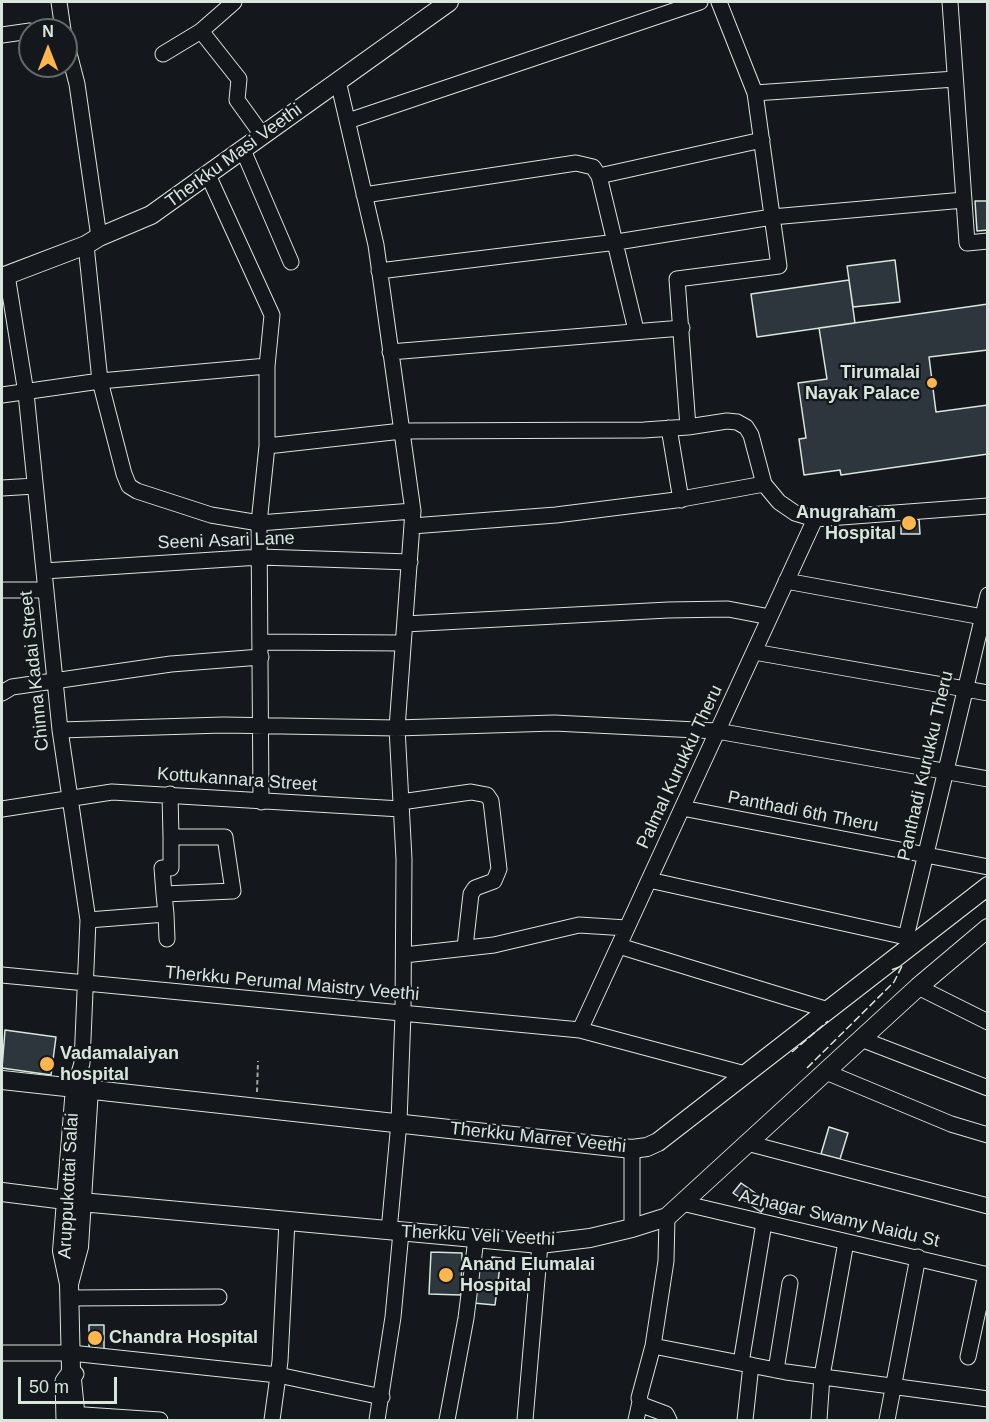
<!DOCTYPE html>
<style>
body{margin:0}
#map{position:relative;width:989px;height:1422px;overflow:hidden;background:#14181c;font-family:Arial,sans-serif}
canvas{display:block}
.frame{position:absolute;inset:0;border:3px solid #d8e6dc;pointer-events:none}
.north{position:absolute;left:18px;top:18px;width:60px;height:60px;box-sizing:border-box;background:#14181c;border:2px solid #626a69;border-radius:50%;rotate:0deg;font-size:16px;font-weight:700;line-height:24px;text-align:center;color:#d8e6dc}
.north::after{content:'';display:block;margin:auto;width:21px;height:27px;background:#ffb74d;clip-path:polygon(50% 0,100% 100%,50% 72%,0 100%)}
.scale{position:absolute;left:18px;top:1377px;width:99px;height:27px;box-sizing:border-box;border:3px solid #d8e6dc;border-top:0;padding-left:8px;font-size:18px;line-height:21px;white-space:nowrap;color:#d8e6dc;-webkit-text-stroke:4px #14181c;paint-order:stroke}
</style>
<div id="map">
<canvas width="989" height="1422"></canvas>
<div class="frame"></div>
<div class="north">N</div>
<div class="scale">50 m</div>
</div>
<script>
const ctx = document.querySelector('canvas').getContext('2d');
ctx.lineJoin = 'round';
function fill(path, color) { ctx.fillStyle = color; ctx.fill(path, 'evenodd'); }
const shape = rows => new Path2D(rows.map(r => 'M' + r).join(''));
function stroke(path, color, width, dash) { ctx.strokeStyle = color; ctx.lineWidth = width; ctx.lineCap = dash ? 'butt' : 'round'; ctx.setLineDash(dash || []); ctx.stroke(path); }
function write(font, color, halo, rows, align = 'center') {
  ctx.font = font + ' Arial,sans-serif'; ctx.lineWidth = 4.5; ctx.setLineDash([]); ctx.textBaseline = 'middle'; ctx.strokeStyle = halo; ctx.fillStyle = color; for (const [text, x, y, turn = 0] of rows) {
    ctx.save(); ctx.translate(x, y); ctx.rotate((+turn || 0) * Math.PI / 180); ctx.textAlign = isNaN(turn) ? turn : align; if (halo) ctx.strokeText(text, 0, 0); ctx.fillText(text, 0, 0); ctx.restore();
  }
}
const building = shape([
 [975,201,988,201,988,230,977,231,975,201],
 [895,260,900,302,853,307,847,266,895,260],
 [849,280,855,323,757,337,751,294,849,280],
 [988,304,988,350,929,357,936,412,988,405,988,454,841,475,840,470,804,475,799,439,806,438,798,383,827,379,819,328,988,304],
 [901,519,919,519,920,534,901,534,901,519],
 [5,1030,56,1037,51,1075,2,1068,5,1030],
 [829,1127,848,1133,840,1159,821,1154,829,1127],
 [741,1183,768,1202,761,1212,733,1193,741,1183],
 [431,1252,462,1253,461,1295,429,1294,431,1252],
 [492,1257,501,1258,495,1305,473,1303,478,1261,492,1262,492,1257],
 [89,1325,104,1325,104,1349,89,1349,89,1325]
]);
fill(building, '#2c363c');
stroke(building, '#d8e6dc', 1.5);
const minor = shape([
 [59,2,63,30],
 [719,2,755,93,779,266,677,279,688,427,727,421,737,422,746,427,751,435,764,484,779,502,795,513,815,519,988,506],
 [950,2,967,243,988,241],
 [40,30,62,27],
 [201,31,239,79,237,100,263,136],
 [2,35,30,31],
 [66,42,77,84,99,237],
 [163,54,201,31,234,2],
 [338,81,376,245,413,511,397,728,404,859,403,1014,399,1122,389,1231],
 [755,93,955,79],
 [348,121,700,2],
 [243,150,291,262],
 [208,175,272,315,267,366],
 [599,176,636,330],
 [364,195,576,163,593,167,599,176,762,140],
 [379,271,617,242,772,217,964,200],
 [7,275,26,393,60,730,88,920,82,1063,75,1087],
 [390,352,682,328],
 [2,395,100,381,86,245],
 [669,428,681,500],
 [267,446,402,431,644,430,688,427],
 [2,488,35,486],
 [412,526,556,515,676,500,764,484],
 [44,571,260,557,410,562],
 [786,581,988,618],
 [2,590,46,590],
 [405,624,668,610,728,609,770,617],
 [261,642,403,643],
 [754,652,988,693],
 [2,693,12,687,171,664,261,657],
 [60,730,223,725,397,728,554,723,717,731,988,779],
 [170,794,171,837],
 [261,802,259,523,267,446,267,366,100,381,124,474,129,486,137,491,211,515,259,523,413,511],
 [401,802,471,792,487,795,491,801,499,869,494,881,475,888,471,894,465,947],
 [682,808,988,867],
 [2,809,112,792,401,809],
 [649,880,906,937],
 [164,894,162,868,171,868,171,837,225,837,233,891,164,894,166,914],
 [88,920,166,914,167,939],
 [913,944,906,937,988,595],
 [619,946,828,1010],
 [404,955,494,945,579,925,627,928],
 [2,975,580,1030,745,1074],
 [918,987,988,1022],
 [580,1030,815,519],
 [861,1039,988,1088],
 [826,1072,951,1124,988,1135],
 [747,1143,988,1206],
 [682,1203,988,1275],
 [667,1217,666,1261,653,1346,639,1398,642,1405,666,1414,669,1420],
 [632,1228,632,1149],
 [70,1298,219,1297],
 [653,1346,786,1372,988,1399],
 [2,1353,71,1353,278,1375,382,1397],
 [968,1357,986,1274],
 [741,1363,764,1223],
 [776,1370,790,1283],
 [84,1415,160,1420],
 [64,1420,63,1381,71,1370,76,1374],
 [272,1420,280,1361,287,1221],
 [377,1420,393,1317,401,1232],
 [447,1420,466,1318,476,1239],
 [525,1420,540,1244],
 [636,1420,640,1402],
 [745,1420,751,1365],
 [819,1420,822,1376,846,1242],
 [887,1420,918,1257]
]);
const major = shape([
 [2,277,86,245,99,237,151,215,449,2],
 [2,1080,632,1149,647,1147,658,1142,988,886],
 [75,1087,62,1251,69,1284,71,1370,76,1420],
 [2,1192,81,1202,540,1244,590,1238,632,1228,667,1217,918,987,988,928],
 [69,1284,79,1247,89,1089]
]);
stroke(minor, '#d8e6dc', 17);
stroke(major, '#d8e6dc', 20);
stroke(shape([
 [257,1092,258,1061]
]), '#9da8a2', 2, [4.5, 3]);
stroke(minor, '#14181c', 15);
stroke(major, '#14181c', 18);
stroke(shape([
 [792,1052,828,1021],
 [807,1068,894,982,902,966,891,970]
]), '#d8e6dc', 1.5, [8, 3]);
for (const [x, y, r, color] of [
 [932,383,6,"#ffb74d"],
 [909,523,8,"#ffb74d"],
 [47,1064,8,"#ffb74d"],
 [446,1275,8,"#ffb74d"],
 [95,1338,8,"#ffb74d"]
]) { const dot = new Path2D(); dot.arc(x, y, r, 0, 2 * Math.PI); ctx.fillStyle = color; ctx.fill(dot); stroke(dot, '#14181c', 2); }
write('18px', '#d8e6dc', '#14181c', [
 ["Therkku Masi Veethi",234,156,-36],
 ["Seeni Asari Lane",226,541,-2],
 ["Chinna Kadai Street",35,671,-96],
 ["Panthadi Kurukku Theru",926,766,-77],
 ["Palmal Kurukku Theru",680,767,-65],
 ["Kottukannara Street",237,780,4],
 ["Panthadi 6th Theru",803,812,11],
 ["Therkku Perumal Maistry Veethi",292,984,5],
 ["Therkku Marret Veethi",538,1138,6],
 ["Aruppukottai Salai",69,1186,-87],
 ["Azhagar Swamy Naidu St",839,1219,13],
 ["Therkku Veli Veethi",478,1236,3]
]);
write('bold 18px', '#d8e6dc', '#14181c', [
 ["Tirumalai",920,373,"right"],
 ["Nayak Palace",920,394,"right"],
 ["Anugraham",896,513,"right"],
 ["Hospital",896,534,"right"],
 ["Vadamalaiyan",60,1054],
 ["hospital",60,1075],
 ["Anand Elumalai",460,1265],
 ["Hospital",460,1286],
 ["Chandra Hospital",109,1338]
], 'left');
</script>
